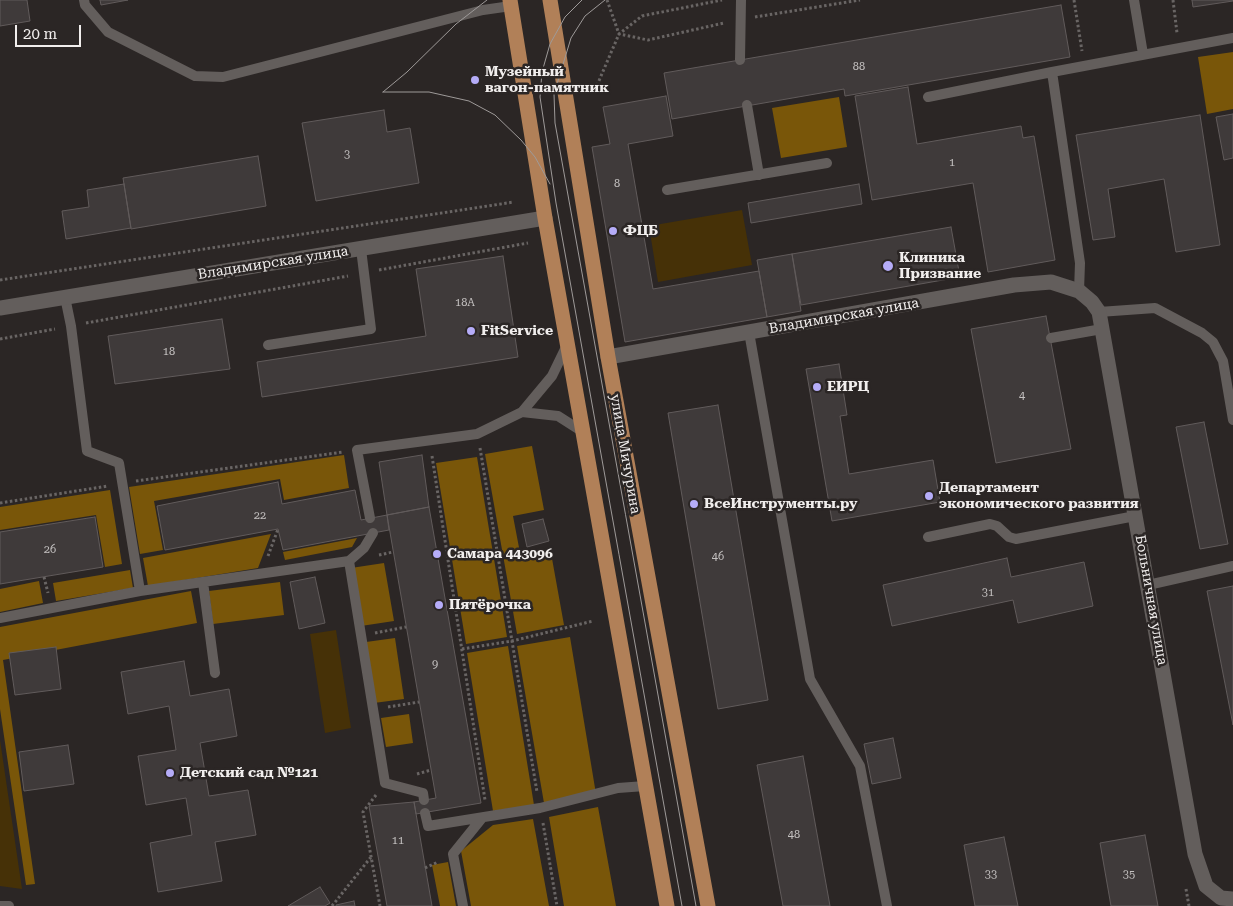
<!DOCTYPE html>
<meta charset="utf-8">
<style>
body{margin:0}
#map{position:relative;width:1233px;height:906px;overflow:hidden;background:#2b2625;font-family:"Roboto Serif",serif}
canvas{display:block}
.scale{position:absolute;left:15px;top:25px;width:66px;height:22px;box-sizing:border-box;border:2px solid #f1eeed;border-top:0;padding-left:6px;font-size:15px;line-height:18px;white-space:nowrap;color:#f1eeed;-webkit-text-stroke:4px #2b2625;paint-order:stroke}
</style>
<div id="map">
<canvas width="1233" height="906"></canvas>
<div class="scale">20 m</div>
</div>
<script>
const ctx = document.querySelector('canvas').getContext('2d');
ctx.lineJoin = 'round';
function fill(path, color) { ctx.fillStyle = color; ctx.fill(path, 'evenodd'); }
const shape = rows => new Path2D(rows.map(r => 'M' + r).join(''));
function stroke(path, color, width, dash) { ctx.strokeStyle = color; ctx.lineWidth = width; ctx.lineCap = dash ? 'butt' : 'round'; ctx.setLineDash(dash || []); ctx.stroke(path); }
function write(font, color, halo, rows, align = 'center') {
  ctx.font = font + ' "Roboto Serif",serif'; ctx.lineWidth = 5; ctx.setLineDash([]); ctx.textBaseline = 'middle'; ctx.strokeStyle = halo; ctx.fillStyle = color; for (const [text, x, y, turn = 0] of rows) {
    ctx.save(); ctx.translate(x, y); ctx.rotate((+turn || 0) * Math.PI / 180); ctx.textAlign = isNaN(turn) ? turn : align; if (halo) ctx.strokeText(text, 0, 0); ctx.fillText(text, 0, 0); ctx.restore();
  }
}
fill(shape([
 [742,210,752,265,658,282,649,226],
 [336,630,351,728,325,733,310,634],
 [0,740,22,889,0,886]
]), '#463107');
fill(shape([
 [1233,52,1233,109,1207,114,1198,57],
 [839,97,847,147,781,158,772,108],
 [532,446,544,510,513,516,521,558,551,553,564,625,517,634,485,454],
 [344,455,349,488,284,500,280,479,154,501,163,550,140,554,129,487],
 [477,457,507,637,466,644,436,463],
 [110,490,122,564,105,567,96,515,0,530,0,507],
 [271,534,258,568,148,586,143,558],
 [357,538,352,547,285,560,283,552],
 [384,563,394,621,361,626,351,568],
 [130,570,133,588,56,601,53,583],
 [39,581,43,603,0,612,0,589],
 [280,582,284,615,213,624,209,591],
 [191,591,197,623,3,660,35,884,26,885,0,709,0,627],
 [570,637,596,794,544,803,517,646],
 [395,638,404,699,374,703,366,642],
 [508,646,534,805,493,811,467,653],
 [409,714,413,743,386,747,381,718],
 [598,807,616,906,564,906,549,817],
 [533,819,549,906,471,906,461,851,493,825],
 [448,862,456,906,440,906,432,865]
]), '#795609');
const building = shape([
 [0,0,27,0,30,21,0,26,0,0],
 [100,0,128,0,101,5,100,0],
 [1192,0,1233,0,1233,1,1193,7,1192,0],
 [1061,5,1070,57,845,96,844,89,672,119,664,73,1061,5],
 [908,87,917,144,1021,126,1023,138,1034,136,1055,260,988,272,973,183,872,200,855,96,908,87],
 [666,96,673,136,628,144,653,289,759,271,767,317,625,342,592,147,610,144,603,107,666,96],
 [384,110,387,132,410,128,419,183,316,201,302,123,384,110],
 [1233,114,1233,158,1224,160,1216,117,1233,114],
 [1200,115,1220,245,1176,252,1164,179,1108,189,1115,237,1093,240,1076,135,1200,115],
 [258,156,266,206,131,229,123,178,258,156],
 [124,184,131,228,66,239,62,211,89,207,87,190,124,184],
 [859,184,862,204,751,223,748,203,859,184],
 [951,227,960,277,801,305,792,254,951,227],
 [792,254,801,311,767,317,757,260,792,254],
 [503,256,518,357,262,397,257,362,426,336,416,269,503,256],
 [1046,316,1071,449,996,463,971,329,1046,316],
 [222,319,230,369,115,384,108,336,222,319],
 [839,364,847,415,840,416,849,474,933,460,940,502,832,521,806,369,839,364],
 [718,405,768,700,718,709,668,413,718,405],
 [1204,422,1228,544,1200,549,1176,427,1204,422],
 [422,455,429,507,387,515,379,462,422,455],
 [278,482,282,504,355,490,361,520,387,515,389,530,283,550,278,529,165,550,157,506,278,482],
 [429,507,481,803,416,814,414,802,436,798,387,515,429,507],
 [95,517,103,567,0,584,0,532,95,517],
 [543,519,549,541,527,547,522,524,543,519],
 [1007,558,1011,577,1084,562,1093,606,1018,623,1013,600,892,626,883,585,1007,558],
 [315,577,325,623,299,629,290,582,315,577],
 [1233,586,1233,725,1207,591,1233,586],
 [56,647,61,689,15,695,9,653,56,647],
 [184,661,190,696,229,689,237,736,200,743,209,796,248,790,256,835,215,842,222,881,158,892,150,843,192,835,186,798,146,805,138,756,176,750,169,706,128,714,121,672,184,661],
 [893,738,901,778,872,784,864,744,893,738],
 [68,745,74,784,24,791,19,752,68,745],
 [803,756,830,906,783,906,757,765,803,756],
 [414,802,432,906,387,906,369,806,414,802],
 [1145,835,1158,906,1111,906,1100,843,1145,835],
 [1004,837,1018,906,975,906,964,845,1004,837],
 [320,887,330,903,325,906,288,906,320,887],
 [354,901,355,906,336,906,336,905,354,901]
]);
fill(building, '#3f3a3a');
stroke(building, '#615b5b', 1);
stroke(shape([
 [607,0,619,34,648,40,724,23],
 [1074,0,1082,51],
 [1173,0,1177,33],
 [755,17,860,0],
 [595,90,619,34,642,16,722,0],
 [379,270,528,243],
 [0,280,514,202],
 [86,323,348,276],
 [0,339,55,329],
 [480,448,537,792],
 [432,456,485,800],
 [136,481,343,452],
 [0,503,108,486],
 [379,555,393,552],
 [268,556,278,529],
 [44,577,48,593],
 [375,633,406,627],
 [462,649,512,641,593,621],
 [388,707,419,702],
 [417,774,431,770],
 [376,795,363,812,380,906],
 [543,823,557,906],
 [425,868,438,862],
 [1186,889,1189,906],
 [332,906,371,857]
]), '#696564', 3, [2.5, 2.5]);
stroke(shape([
 [84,0,85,5,108,32,195,76,223,77,483,10,511,6],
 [1134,0,1143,54],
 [740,60,741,0],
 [1052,72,1233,38],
 [928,97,1052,72,1080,263,1079,291],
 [747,105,759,175],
 [667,190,827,163],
 [65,297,71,326,87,451,119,463,140,591],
 [1099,312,1155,308,1202,333,1213,342,1223,361,1233,420],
 [749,332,810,679,860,766,887,906],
 [1051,338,1102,329],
 [268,345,371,329,361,249],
 [522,412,558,416,583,432],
 [370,518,357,450,477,434,522,412,552,376,568,343],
 [928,537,990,524,997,526,1009,537,1016,539,1135,516],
 [349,561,385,783,423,793,424,800],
 [203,582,215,673],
 [1148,585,1233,566],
 [0,618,140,591,349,561,364,548,373,533],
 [425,813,428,826,540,808,618,788,645,786],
 [0,906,9,906],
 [463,906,453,854,482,818]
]), '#635e5c', 10);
stroke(shape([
 [608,357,1014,285,1051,282,1079,291,1092,302,1099,312,1102,329,1195,854,1206,886,1221,898,1233,899]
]), '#635e5c', 15);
stroke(shape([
 [0,308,545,218]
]), '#635e5c', 15);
stroke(shape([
 [510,0,545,218,667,906],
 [550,0,608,357,708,906]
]), '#b18058', 15);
stroke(shape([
 [582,0,565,17,550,44,542,72,540,97,556,203,682,906],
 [605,0,585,16,571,38,554,94,555,123,696,906],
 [383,92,429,92,469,101,495,115,521,140,535,157,550,184],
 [383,92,407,72,456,24,487,0]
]), '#9e9a99', 1);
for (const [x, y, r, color] of [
 [475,80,5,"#b5acf8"],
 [613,231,5,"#b5acf8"],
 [888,266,6,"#b5acf8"],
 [471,331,5,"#b5acf8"],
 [817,387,5,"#b5acf8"],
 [929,496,5,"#b5acf8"],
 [694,504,5,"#b5acf8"],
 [437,554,5,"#b5acf8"],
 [439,605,5,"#b5acf8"],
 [170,773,5,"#b5acf8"]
]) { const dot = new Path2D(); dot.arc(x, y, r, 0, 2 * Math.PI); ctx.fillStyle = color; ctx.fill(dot); stroke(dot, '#2b2625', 2); }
write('11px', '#c4c1c0', null, [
 ["88",859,67],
 ["3",347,155],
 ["1",952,163],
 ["8",617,184],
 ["18А",465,303],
 ["18",169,352],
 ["4",1022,396],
 ["22",260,516],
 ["26",50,550],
 ["46",718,557],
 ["31",988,593],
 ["9",435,665],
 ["48",794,835],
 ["11",398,841],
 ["33",991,875],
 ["35",1129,875]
]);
write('bold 14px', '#f1eeed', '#2b2625', [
 ["Музейный",485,72],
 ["вагон-памятник",485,88],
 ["ФЦБ",623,231],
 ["Клиника",899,258],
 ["Призвание",899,274],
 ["FitService",481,331],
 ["ЕИРЦ",827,387],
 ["Департамент",939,488],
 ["экономического развития",939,504],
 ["ВсеИнструменты.ру",704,504],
 ["Самара 443096",447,554],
 ["Пятёрочка",449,605],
 ["Детский сад №121",180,773]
], 'left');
write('14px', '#f1eeed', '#2b2625', [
 ["Владимирская улица",273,263,-9],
 ["Владимирская улица",844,316,-10],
 ["улица Мичурина",625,454,80],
 ["Больничная улица",1151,600,80]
]);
</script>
